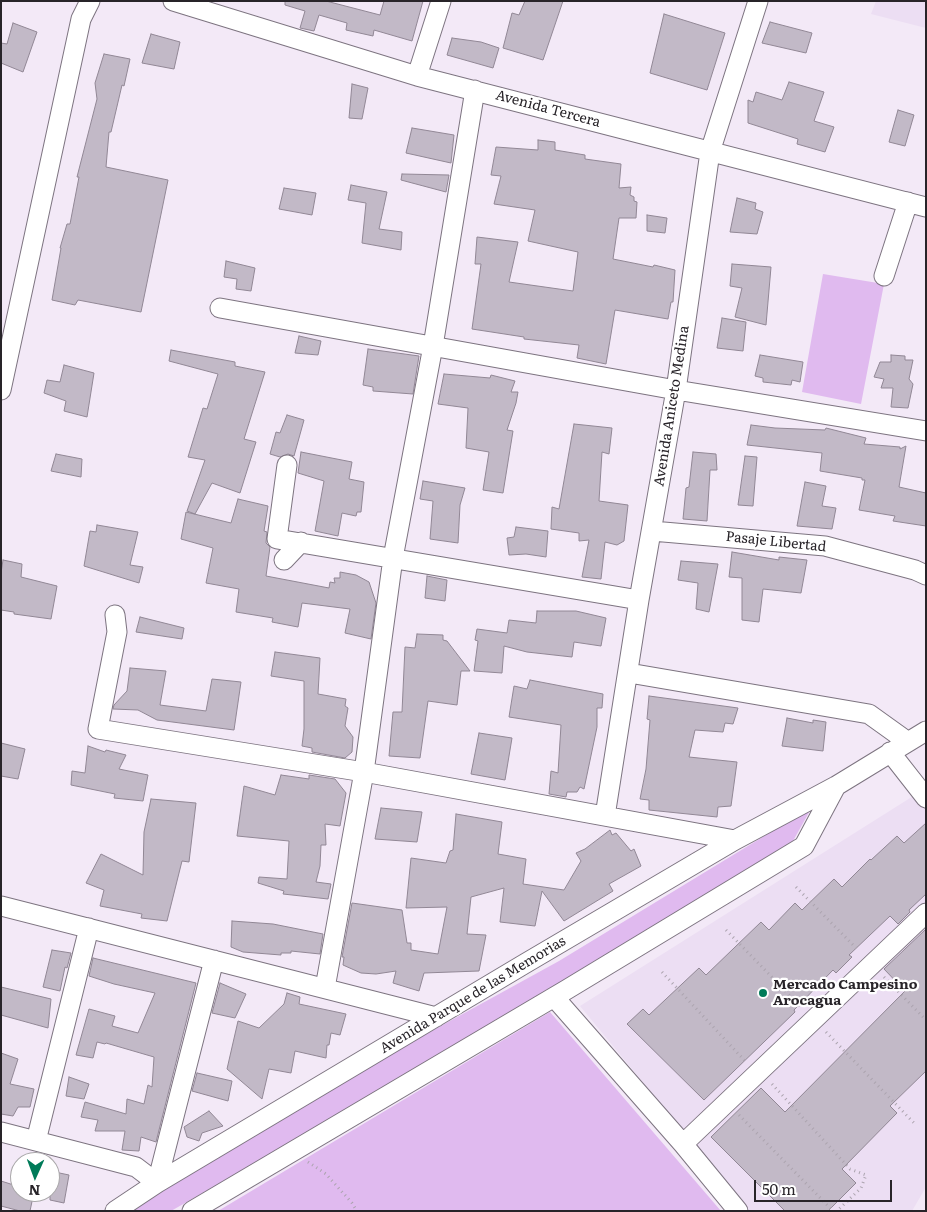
<!DOCTYPE html>
<style>
body{margin:0}
#map{position:relative;width:927px;height:1212px;overflow:hidden;background:#f3e9f7;font-family:Literata,serif}
canvas{display:block}
.frame{position:absolute;inset:0;border:2px solid #282429;pointer-events:none}
.north{position:absolute;left:10px;top:1152px;width:50px;height:50px;box-sizing:border-box;background:#fff;border:1px solid #a9a7a9;border-radius:50%;rotate:182deg;font-size:14px;font-weight:700;line-height:20px;text-align:center;color:#282429}
.north::after{content:'';display:block;margin:auto;width:18px;height:22px;background:#007b59;clip-path:polygon(50% 0,100% 100%,50% 72%,0 100%)}
.scale{position:absolute;left:754px;top:1180px;width:138px;height:22px;box-sizing:border-box;border:2px solid #282429;border-top:0;padding-left:6px;font-size:15px;line-height:18px;white-space:nowrap;color:#282429;-webkit-text-stroke:4px #fff;paint-order:stroke}
</style>
<div id="map">
<canvas width="927" height="1212"></canvas>
<div class="frame"></div>
<div class="north">N</div>
<div class="scale">50 m</div>
</div>
<script>
const ctx = document.querySelector('canvas').getContext('2d');
ctx.lineJoin = 'round';
function fill(path, color) { ctx.fillStyle = color; ctx.fill(path, 'evenodd'); }
const shape = rows => new Path2D(rows.map(r => 'M' + r).join(''));
function stroke(path, color, width, dash) { ctx.strokeStyle = color; ctx.lineWidth = width; ctx.lineCap = dash ? 'butt' : 'round'; ctx.setLineDash(dash || []); ctx.stroke(path); }
function write(font, color, halo, rows, align = 'center') {
  ctx.font = font + ' Literata,serif'; ctx.lineWidth = 4.5; ctx.setLineDash([]); ctx.textBaseline = 'middle'; ctx.strokeStyle = halo; ctx.fillStyle = color; for (const [text, x, y, turn = 0] of rows) {
    ctx.save(); ctx.translate(x, y); ctx.rotate((+turn || 0) * Math.PI / 180); ctx.textAlign = isNaN(turn) ? turn : align; if (halo) ctx.strokeText(text, 0, 0); ctx.fillText(text, 0, 0); ctx.restore();
  }
}
fill(shape([
 [876,1,926,1,926,28,871,14],
 [926,788,926,1187,912,1211,749,1211,580,1006]
]), '#ecdef3');
fill(shape([
 [823,274,884,284,861,404,802,392],
 [812,807,793,841,383,1090,171,1211,131,1211,274,1122,419,1038,559,961],
 [550,1012,721,1211,218,1211]
]), '#e0baef');
const building = shape([
 [285,1,326,1,380,15,384,1,423,1,412,41,374,30,373,36,346,30,347,23,319,15,314,31,300,28,305,11,285,5,285,1],
 [525,1,563,1,543,60,503,48,512,13,519,15,525,1],
 [664,14,725,33,707,90,650,73,664,14],
 [770,22,812,33,806,53,762,43,770,22],
 [13,23,37,32,23,72,1,63,1,43,7,44,13,23],
 [151,34,180,42,174,69,142,63,151,34],
 [452,38,481,42,499,48,493,68,447,55,452,38],
 [104,54,130,59,124,86,122,85,111,132,109,132,106,167,168,180,141,312,78,300,75,305,52,300,61,248,60,248,67,224,70,224,79,177,77,177,97,99,95,83,104,54],
 [789,82,824,92,814,121,834,127,825,152,797,144,798,139,748,123,748,100,753,102,756,92,782,100,789,82],
 [352,84,368,88,362,119,349,118,352,84],
 [898,110,914,115,905,146,889,142,898,110],
 [412,128,454,135,451,163,406,153,412,128],
 [538,140,555,142,555,150,585,155,585,159,621,164,619,188,631,187,630,195,634,197,634,201,637,202,636,218,619,218,613,259,653,267,654,265,675,270,673,302,671,302,668,319,615,310,606,364,577,358,579,345,524,339,524,337,472,329,481,264,475,264,477,237,518,242,509,282,573,291,578,252,528,241,535,210,494,204,501,176,491,175,496,147,538,150,538,140],
 [402,174,449,175,446,192,401,180,402,174],
 [351,185,387,192,379,229,402,232,401,250,362,243,366,203,348,200,351,185],
 [284,188,316,193,312,215,279,209,284,188],
 [737,198,756,203,755,209,763,212,757,234,730,232,737,198],
 [647,215,667,218,665,233,647,231,647,215],
 [226,261,255,268,251,291,236,289,237,279,224,277,226,261],
 [732,264,771,267,766,325,735,317,742,288,730,286,732,264],
 [722,318,746,322,743,351,717,348,722,318],
 [299,336,321,341,318,355,295,353,299,336],
 [368,349,419,356,413,394,373,391,373,387,363,385,368,349],
 [171,350,235,362,235,366,265,372,244,439,256,442,240,493,212,483,195,514,187,511,205,460,188,457,203,408,207,409,218,374,169,361,171,350],
 [760,355,803,362,800,382,792,380,791,385,763,382,763,378,755,376,760,355],
 [891,355,905,356,905,360,913,360,909,379,913,384,908,408,891,407,893,388,881,388,884,379,874,377,880,362,891,362,891,355],
 [64,365,94,373,87,417,64,411,66,401,44,393,47,380,60,382,64,365],
 [444,374,490,378,491,375,515,381,511,392,518,392,516,403,507,430,513,431,503,493,483,490,489,452,466,448,468,408,438,404,444,374],
 [287,415,304,420,294,456,288,454,280,457,270,454,276,432,280,433,287,415],
 [574,424,612,428,609,454,602,452,599,501,628,505,624,541,617,545,605,542,601,579,582,577,589,540,579,541,579,533,551,529,552,507,559,509,574,424],
 [751,425,775,428,825,430,826,428,866,438,864,444,900,447,900,449,906,446,899,487,926,493,926,526,893,521,895,516,859,510,865,480,862,480,862,478,820,471,822,453,747,445,751,425],
 [301,452,352,462,349,479,364,482,361,512,357,512,356,516,342,513,338,536,315,531,324,481,298,473,301,452],
 [693,452,716,454,717,470,710,470,707,521,683,519,686,488,689,487,693,452],
 [56,454,82,459,81,477,51,471,56,454],
 [745,456,757,457,753,506,738,505,745,456],
 [423,481,465,488,460,505,458,543,430,539,433,501,420,499,423,481],
 [805,482,826,486,822,506,836,508,832,529,797,526,805,482],
 [238,499,268,506,264,531,267,532,266,543,270,547,266,576,329,588,330,582,335,583,334,578,340,578,340,572,356,575,369,582,376,603,371,639,345,633,350,609,302,603,298,627,272,622,273,618,236,612,239,589,206,583,213,548,181,539,186,512,231,523,238,499],
 [97,525,138,532,130,565,143,567,139,583,84,566,90,531,96,532,97,525],
 [516,527,548,531,546,557,526,554,509,555,507,538,514,537,516,527],
 [732,552,779,560,779,557,807,560,801,593,763,589,759,622,742,620,742,578,729,577,732,552],
 [3,560,22,564,21,577,57,586,51,619,14,614,14,612,1,610,1,573,3,560],
 [681,561,718,564,709,612,696,609,698,583,678,580,681,561],
 [427,576,447,580,445,601,425,598,427,576],
 [537,611,576,611,606,618,601,646,574,642,572,657,527,652,504,646,502,673,474,671,478,641,475,640,477,629,507,633,509,620,536,623,537,611],
 [140,617,184,628,182,639,136,632,140,617],
 [417,634,443,635,443,640,447,641,470,671,461,671,457,705,428,701,420,758,389,756,393,712,402,712,405,647,415,648,417,634],
 [275,652,320,658,318,694,346,699,345,706,348,708,345,726,353,737,352,752,345,758,312,752,312,748,302,746,304,729,304,681,271,676,275,652],
 [130,668,166,671,160,705,206,711,212,679,241,682,234,730,157,720,138,710,113,709,114,705,127,691,130,668],
 [530,680,603,694,602,708,597,708,597,727,584,789,580,787,577,792,567,792,566,797,549,794,551,771,558,773,561,725,509,717,514,686,527,689,530,680],
 [649,696,738,708,733,724,725,723,723,732,695,730,689,757,737,762,731,806,718,807,717,817,649,810,649,800,640,799,646,769,650,720,647,719,649,696],
 [787,718,813,723,813,720,826,722,823,751,782,746,787,718],
 [479,733,512,738,505,780,471,774,479,733],
 [1,743,25,749,18,779,1,776,1,743],
 [88,746,105,752,106,750,126,755,119,769,148,775,143,801,114,798,115,794,71,785,72,771,85,773,88,746],
 [281,775,309,779,309,775,335,779,346,793,340,826,325,824,326,845,321,845,320,866,316,882,331,884,328,899,283,894,284,891,258,883,259,877,287,879,289,841,237,836,244,786,275,795,281,775],
 [151,799,196,803,189,862,182,861,167,921,141,918,142,914,100,906,104,890,86,883,101,854,143,875,144,832,151,799],
 [381,808,422,812,417,842,375,839,381,808],
 [456,814,502,822,498,854,526,859,523,884,564,890,581,861,576,853,585,849,610,830,612,835,616,833,631,851,634,849,641,866,609,884,613,891,564,921,542,891,535,926,500,922,504,888,471,897,467,934,486,935,479,971,424,973,419,991,393,983,396,971,376,974,361,973,343,965,344,957,342,957,352,903,402,910,407,943,411,943,411,950,438,954,447,907,406,908,411,858,446,863,450,851,453,850,456,814],
 [926,823,926,894,909,910,910,912,898,924,890,916,849,955,852,957,836,973,833,970,794,1010,795,1012,704,1100,627,1024,643,1009,649,1015,699,968,706,975,761,922,769,930,795,903,802,910,834,879,842,887,870,859,871,860,897,836,904,843,926,823],
 [232,921,273,924,323,934,320,954,291,951,291,953,281,953,281,955,243,952,231,947,232,921],
 [926,929,926,1071,890,1106,897,1113,842,1169,856,1183,828,1211,785,1211,711,1137,761,1088,785,1112,905,991,884,969,926,929],
 [52,950,71,953,67,968,65,967,60,991,43,987,52,950],
 [93,958,196,983,156,1142,141,1137,139,1151,122,1150,125,1131,95,1131,98,1120,81,1117,85,1102,126,1114,127,1099,144,1104,148,1085,152,1087,154,1057,106,1043,105,1044,97,1042,93,1058,76,1055,89,1009,115,1016,112,1026,138,1033,155,993,114,984,89,976,93,958],
 [220,983,246,994,235,1018,212,1013,220,983],
 [1,987,51,999,48,1028,1,1015,1,987],
 [287,993,300,997,299,1004,346,1014,340,1035,331,1033,329,1045,327,1045,326,1058,295,1051,291,1073,269,1069,262,1099,227,1069,238,1021,259,1028,284,1004,287,993],
 [1,1053,18,1059,10,1084,34,1089,30,1107,18,1107,13,1116,1,1114,1,1053],
 [197,1073,232,1081,228,1101,192,1091,197,1073],
 [69,1077,89,1084,84,1099,66,1096,69,1077],
 [209,1111,223,1126,202,1133,199,1141,187,1137,184,1127,209,1111],
 [50,1171,69,1175,64,1203,50,1200,50,1171],
 [1,1181,20,1187,20,1192,34,1192,30,1211,20,1211,1,1206,1,1181]
]);
fill(building, '#c2b9c7');
stroke(building, '#918795', 1);
const minor = shape([
 [173,1,417,76,926,207],
 [417,76,441,1],
 [884,276,908,202],
 [220,308,676,390,926,431],
 [1,390,81,19,90,1],
 [287,465,277,539,639,600],
 [652,531,825,546,915,570,926,575],
 [284,560,301,542],
 [115,615,117,632,98,729,364,772,735,840],
 [629,673,869,714,908,742],
 [890,752,926,798],
 [605,816,639,600,676,390,710,152,758,1],
 [1,906,436,1017],
 [325,988,364,772,393,558,433,346,475,90],
 [554,997,683,1144,738,1211],
 [1,1132,136,1167,157,1183,214,960],
 [36,1141,89,928],
 [683,1144,926,913],
 [115,1211,157,1183,526,963,735,840,836,786,926,731],
 [192,1211,566,990,804,846,836,786]
]);
stroke(minor, '#7d7480', 21);
stroke(shape([
 [796,887,859,951],
 [726,930,802,1008],
 [662,972,745,1061],
 [884,977,926,1020],
 [826,1032,914,1123],
 [772,1084,850,1169,866,1175,861,1188,837,1211],
 [739,1115,833,1211],
 [308,1162,326,1174,352,1203,357,1211]
]), '#aca4af', 3, [1, 4]);
stroke(minor, '#fff', 19);
for (const [x, y, r, color] of [
 [763,993,5,"#007b59"]
]) { const dot = new Path2D(); dot.arc(x, y, r, 0, 2 * Math.PI); ctx.fillStyle = color; ctx.fill(dot); stroke(dot, '#fff', 2); }
write('14px', '#282429', '#fff', [
 ["Avenida Tercera",548,109,15],
 ["Avenida Aniceto Medina",672,406,-81],
 ["Pasaje Libertad",776,542,6],
 ["Avenida Parque de las Memorias",473,995,-31]
]);
write('bold 14px', '#282429', '#fff', [
 ["Mercado Campesino",773,985],
 ["Arocagua",773,1001]
], 'left');
</script>
